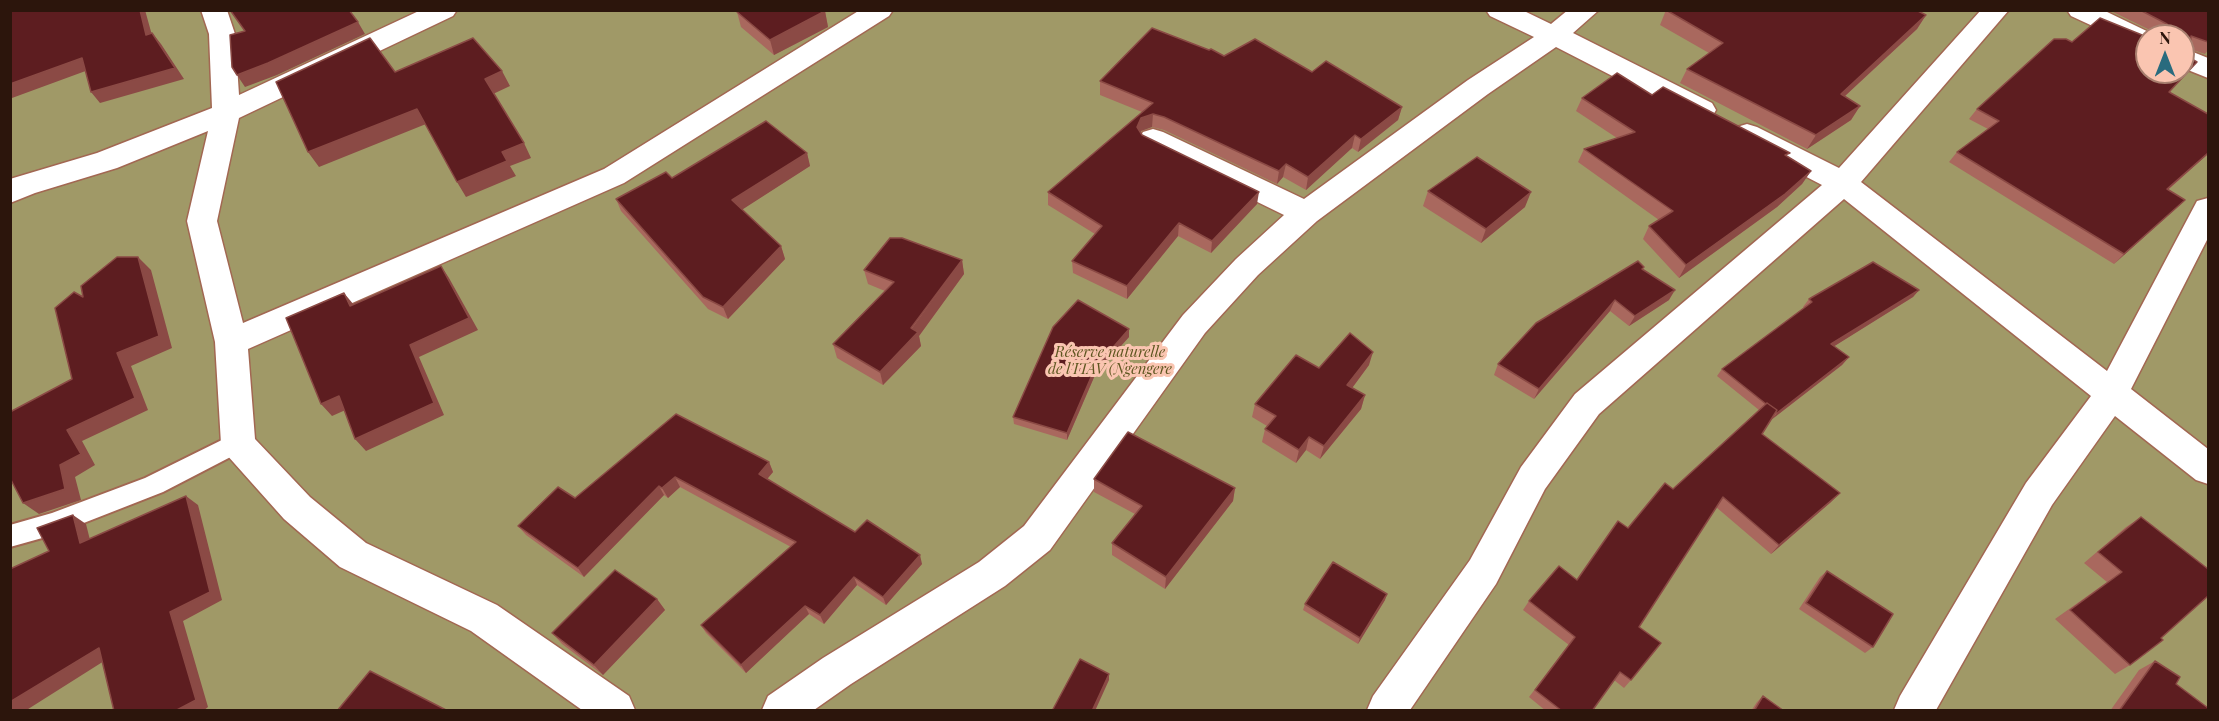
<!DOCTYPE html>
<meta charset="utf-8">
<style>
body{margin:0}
#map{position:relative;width:2219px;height:721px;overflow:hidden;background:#f5b49c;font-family:"Playfair Display",serif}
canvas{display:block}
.frame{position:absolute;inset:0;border:12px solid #2c150c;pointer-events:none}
.north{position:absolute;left:2135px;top:24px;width:60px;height:60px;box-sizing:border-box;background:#fac5b1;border:2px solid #a87f6f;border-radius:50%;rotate:0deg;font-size:16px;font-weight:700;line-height:24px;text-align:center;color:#2c150c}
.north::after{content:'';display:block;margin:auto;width:21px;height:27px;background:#296b7e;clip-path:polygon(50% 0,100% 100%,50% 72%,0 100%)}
</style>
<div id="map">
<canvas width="2219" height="721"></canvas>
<div class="frame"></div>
<div class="north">N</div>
</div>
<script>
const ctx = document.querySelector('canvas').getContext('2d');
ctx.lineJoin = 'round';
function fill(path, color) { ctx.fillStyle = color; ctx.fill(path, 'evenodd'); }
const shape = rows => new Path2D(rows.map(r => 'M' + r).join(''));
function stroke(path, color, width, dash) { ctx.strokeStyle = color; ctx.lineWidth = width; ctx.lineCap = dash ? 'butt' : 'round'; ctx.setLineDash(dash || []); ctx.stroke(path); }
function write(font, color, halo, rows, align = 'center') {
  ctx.font = font + ' "Playfair Display",serif'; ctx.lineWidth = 6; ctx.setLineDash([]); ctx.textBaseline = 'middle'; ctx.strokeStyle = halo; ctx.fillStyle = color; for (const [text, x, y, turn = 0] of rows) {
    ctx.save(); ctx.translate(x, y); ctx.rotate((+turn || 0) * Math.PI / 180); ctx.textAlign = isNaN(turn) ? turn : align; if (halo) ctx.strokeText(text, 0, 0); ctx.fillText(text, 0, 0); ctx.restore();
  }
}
fill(shape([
 [11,11,2208,11,2208,710,11,710],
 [2147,36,2183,36,2183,72,2147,72]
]), '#a09967');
const service = shape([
 [238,432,246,435,250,442,246,449,163,492,53,535,10,547,10,525,52,513,145,478,238,432]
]);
const minor = shape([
 [201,10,227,10,235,34,239,95,421,10,457,10,453,16,239,118,217,221,243,323,604,169,860,10,893,10,889,16,624,183,248,349,255,439,310,497,366,543,497,605,629,696,635,710,582,710,471,631,340,567,284,519,226,454,221,444,215,342,187,221,208,131,117,168,35,193,10,203,10,179,97,153,212,108,209,34,201,10],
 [1486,10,1522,10,1551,24,1568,10,1599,10,1573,33,1712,103,1716,110,1712,117,1702,120,1692,117,1556,47,1488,94,1317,221,1258,275,1205,333,1050,550,1005,586,851,684,814,710,762,710,768,696,823,658,979,562,1024,526,1183,315,1236,259,1284,215,1143,146,1139,139,1143,132,1153,129,1163,132,1304,199,1468,80,1534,37,1490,16,1486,10],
 [1981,10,2009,10,1861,182,2107,371,2197,201,2208,198,2208,238,2131,389,2208,449,2208,484,2196,480,2115,416,2052,505,1936,710,1894,710,1900,696,2026,483,2091,396,1844,199,1599,414,1545,489,1496,584,1410,710,1367,710,1373,696,1470,560,1521,467,1575,394,1822,185,1737,141,1733,134,1737,127,1747,124,1757,127,1839,168,1981,10],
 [2067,10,2103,10,2157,36,2147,36,2147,50,2138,47,2071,16,2067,10],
 [2183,48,2208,58,2208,78,2183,68,2183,48]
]);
stroke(service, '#a26752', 4);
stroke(minor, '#a26752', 3);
fill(service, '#fff');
fill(minor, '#fff');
fill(shape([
 [1666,10,1926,15,1917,29,1845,96,1860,106,1851,120,1807,149,1680,83,1687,69,1709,53,1660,25],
 [2111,10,2208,10,2208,50,2205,54,2190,49,2170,93,2208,154,2168,190,2174,210,2114,264,1949,162,1957,152,1988,129,1969,119,1977,109,2072,42,2147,72,2183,36,2151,36,2154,32,2111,11],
 [825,11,828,27,774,55,741,27,737,12],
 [1224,56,1312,72,1402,107,1398,120,1358,152,1352,148,1306,190,1283,177,1277,184,1164,130,1152,127,1141,131,1141,132,1142,135,1257,204,1211,253,1178,236,1127,299,1073,273,1072,261,1095,234,1048,205,1048,192,1142,112,1100,95,1100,81],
 [1652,95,1787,156,1811,171,1802,184,1777,207,1679,278,1643,239,1649,226,1659,220,1578,162,1584,149,1617,138,1576,111,1582,98],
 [807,153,810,166,742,209,781,246,785,259,728,319,708,309,621,211,616,199,672,178],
 [1428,191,1525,207,1481,243,1423,206],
 [962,260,964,274,919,336,921,346,883,385,837,358,833,344,885,291,868,284,864,270],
 [1643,269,1669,300,1629,326,1610,311,1534,399,1494,375,1498,364],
 [1919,290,1913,297,1834,346,1849,357,1842,365,1771,420,1762,434,1831,502,1771,554,1716,507,1639,627,1631,680,1624,688,1614,680,1592,711,1546,711,1529,697,1569,645,1523,610,1529,601,1577,580,1628,528,1673,489,1759,410,1717,376,1722,369,1804,308,1803,307,1809,299],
 [1129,329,1129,337,1095,375,1067,440,1014,424,1013,417],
 [1369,365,1352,388,1365,395,1361,409,1320,459,1306,450,1296,463,1262,442,1265,429,1267,426,1252,417,1255,404,1319,368],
 [676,414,769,462,773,472,767,479,855,532,922,564,886,605,857,585,824,624,809,614,746,673,706,633,701,625,791,547,680,487,668,498,664,495,584,577,526,535,518,526,575,498],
 [1094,479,1235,488,1233,501,1165,589,1112,555,1112,543,1135,514,1094,492],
 [2141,517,2130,665,2115,674,2055,619,2107,582,2084,563,2126,527],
 [1827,571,1873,647,1865,653,1799,609,1820,577],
 [657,599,665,610,603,675,562,644,552,633],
 [1385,600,1358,644,1303,610,1305,604],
 [2155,661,2176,684,2208,711,2110,711,2139,670],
 [1763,696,1784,711,1751,711,1757,702]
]), '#a9685e');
fill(shape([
 [140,10,145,10,155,46,146,35],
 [825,11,828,27,774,55,770,40],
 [1926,15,1917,29,1832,108,1841,94],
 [358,22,365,34,277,75,245,87,237,75],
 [152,33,161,44,184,79,100,103,91,92],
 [82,58,91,69,12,98,10,96,10,84],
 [502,71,510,86,493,94,485,79],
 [1860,106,1851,120,1807,149,1816,135],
 [1402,107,1398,120,1358,152,1361,139],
 [417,109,426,124,319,167,308,152],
 [1153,114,1152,127,1141,131,1137,140,1137,127,1141,118],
 [1355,135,1352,148,1306,190,1308,177],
 [524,143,531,158,510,166,516,176,466,197,457,182,502,152],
 [807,153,810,166,737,213,732,200],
 [2208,153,2208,154,2157,199,2167,189],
 [1286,164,1283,177,1277,184,1279,171],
 [1811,171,1802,184,1777,207,1679,278,1686,265],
 [1259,192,1257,204,1211,253,1212,241],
 [1531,192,1525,207,1481,243,1486,229],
 [2185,200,2174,210,2114,264,2124,254],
 [1179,223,1178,236,1127,299,1127,286],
 [781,246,785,259,728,319,723,307],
 [138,257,151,270,172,348,131,366,148,410,82,441,95,465,75,477,81,500,39,514,23,503,60,465,67,430,117,353],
 [962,260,964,274,919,336,921,346,883,385,880,372],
 [441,266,449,278,478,330,419,357,444,415,366,451,355,439,410,345],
 [1675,290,1669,300,1629,326,1635,316],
 [1919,290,1913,297,1825,352,1831,344],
 [344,293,354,305,350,306],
 [1615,300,1610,311,1534,399,1539,389],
 [1129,329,1129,337,1095,375,1067,440,1067,433,1095,368],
 [1373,352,1369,365,1344,399,1347,385],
 [1849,357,1842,365,1771,420,1777,413],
 [1365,395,1361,409,1320,459,1324,446],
 [339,396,350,408,332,416,321,404],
 [1309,437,1306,450,1296,463,1299,450],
 [769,462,773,472,763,484,759,474],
 [675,477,680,487,668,498,662,488],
 [659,486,664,495,584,577,578,568],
 [1235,488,1233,501,1165,589,1166,577],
 [1840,493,1831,502,1771,554,1779,545],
 [186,496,198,505,222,600,183,621,208,707,203,711,175,711,170,612],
 [73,515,86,524,93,552,80,543],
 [920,555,922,564,886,605,883,597],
 [854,577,857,585,824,624,820,615],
 [1387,594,1385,600,1358,644,1360,638],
 [657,599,665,610,603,675,594,665],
 [805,606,809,614,746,673,741,665],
 [99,648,112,656,25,711,10,711,10,702],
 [1109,674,1109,680,1095,711,1092,711]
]), '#8b4a45');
const building = shape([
 [10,10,140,10,146,35,152,33,175,68,91,92,82,58,10,84,10,10],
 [230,10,349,10,358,22,268,63,237,75,232,67,230,35,245,31,230,10],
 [739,10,824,10,825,11,770,40,737,12,739,10],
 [1666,10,1916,10,1926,15,1841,94,1860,106,1816,135,1687,69,1723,43,1666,10],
 [2140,10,2208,10,2208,42,2191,36,2190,58,2197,62,2169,92,2208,114,2208,153,2167,189,2185,200,2124,254,1957,152,1999,121,1977,109,2054,39,2066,39,2072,42,2100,18,2147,37,2147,72,2183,72,2183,36,2158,36,2158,28,2168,27,2167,24,2140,10],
 [1152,28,1209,50,1211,49,1224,56,1255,39,1312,72,1326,61,1402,107,1361,139,1355,135,1308,177,1286,164,1279,171,1164,117,1153,114,1141,118,1137,127,1142,135,1259,192,1212,241,1179,223,1127,286,1072,261,1102,226,1048,192,1153,103,1100,81,1152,28],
 [370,38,395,72,473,38,502,71,485,79,524,143,502,152,507,161,457,182,417,109,308,152,276,82,370,38],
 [1617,73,1652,95,1663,87,1790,153,1785,155,1811,171,1785,194,1686,265,1649,226,1673,211,1584,149,1635,132,1582,98,1617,73],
 [766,121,807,153,732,200,781,246,723,307,703,297,616,199,666,172,672,178,766,121],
 [1477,157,1531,192,1486,229,1428,191,1477,157],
 [890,238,902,238,962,260,911,328,918,332,880,372,833,344,894,282,864,270,890,238],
 [117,257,138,257,159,336,117,353,135,398,67,430,81,454,60,465,65,489,23,503,10,478,10,412,72,379,55,308,74,292,83,297,81,286,117,257],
 [1638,261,1644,267,1642,269,1675,290,1635,316,1615,300,1539,389,1498,364,1536,323,1638,261],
 [1873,262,1919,290,1831,344,1849,357,1777,413,1776,412,1777,410,1767,403,1766,404,1722,369,1812,302,1809,299,1873,262],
 [441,266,469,318,410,345,434,403,355,439,339,396,321,404,286,318,344,293,350,306,441,266],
 [1078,300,1129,329,1095,368,1067,433,1013,417,1053,327,1078,300],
 [1350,333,1373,352,1347,385,1365,395,1324,446,1309,437,1299,450,1265,429,1276,416,1255,404,1296,355,1319,368,1350,333],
 [1767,403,1777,410,1762,434,1840,493,1779,545,1723,497,1639,627,1661,643,1631,680,1620,672,1592,711,1562,711,1535,690,1575,637,1529,601,1559,566,1577,580,1618,521,1628,528,1665,483,1673,489,1767,403],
 [676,414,769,462,759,474,855,532,867,520,920,555,883,597,854,577,820,615,805,606,741,665,701,625,796,542,675,477,662,488,659,486,578,568,518,526,558,487,575,498,676,414],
 [1128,432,1235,488,1166,577,1112,543,1142,506,1094,479,1128,432],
 [186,496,210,592,170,612,196,700,175,711,114,711,99,648,10,702,10,569,49,551,37,528,73,515,80,543,186,496],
 [2141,517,2208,569,2208,596,2161,638,2163,640,2130,665,2070,610,2122,572,2098,552,2141,517],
 [1333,562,1387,594,1360,638,1305,604,1333,562],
 [615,570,657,599,594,665,552,633,615,570],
 [1827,571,1893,614,1873,647,1806,603,1827,571],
 [1080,659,1109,674,1092,711,1052,711,1080,659],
 [2155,661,2180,677,2176,684,2208,708,2208,711,2119,711,2155,661],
 [370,671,448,711,337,711,370,671],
 [1763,696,1784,711,1754,711,1763,696]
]);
fill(building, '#5d1d20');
stroke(building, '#8b4a45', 1.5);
write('italic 15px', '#5e5620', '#fac5b1', [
 ["Réserve naturelle",1110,352],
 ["de l'ITAV (Ngengere",1110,369]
]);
</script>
